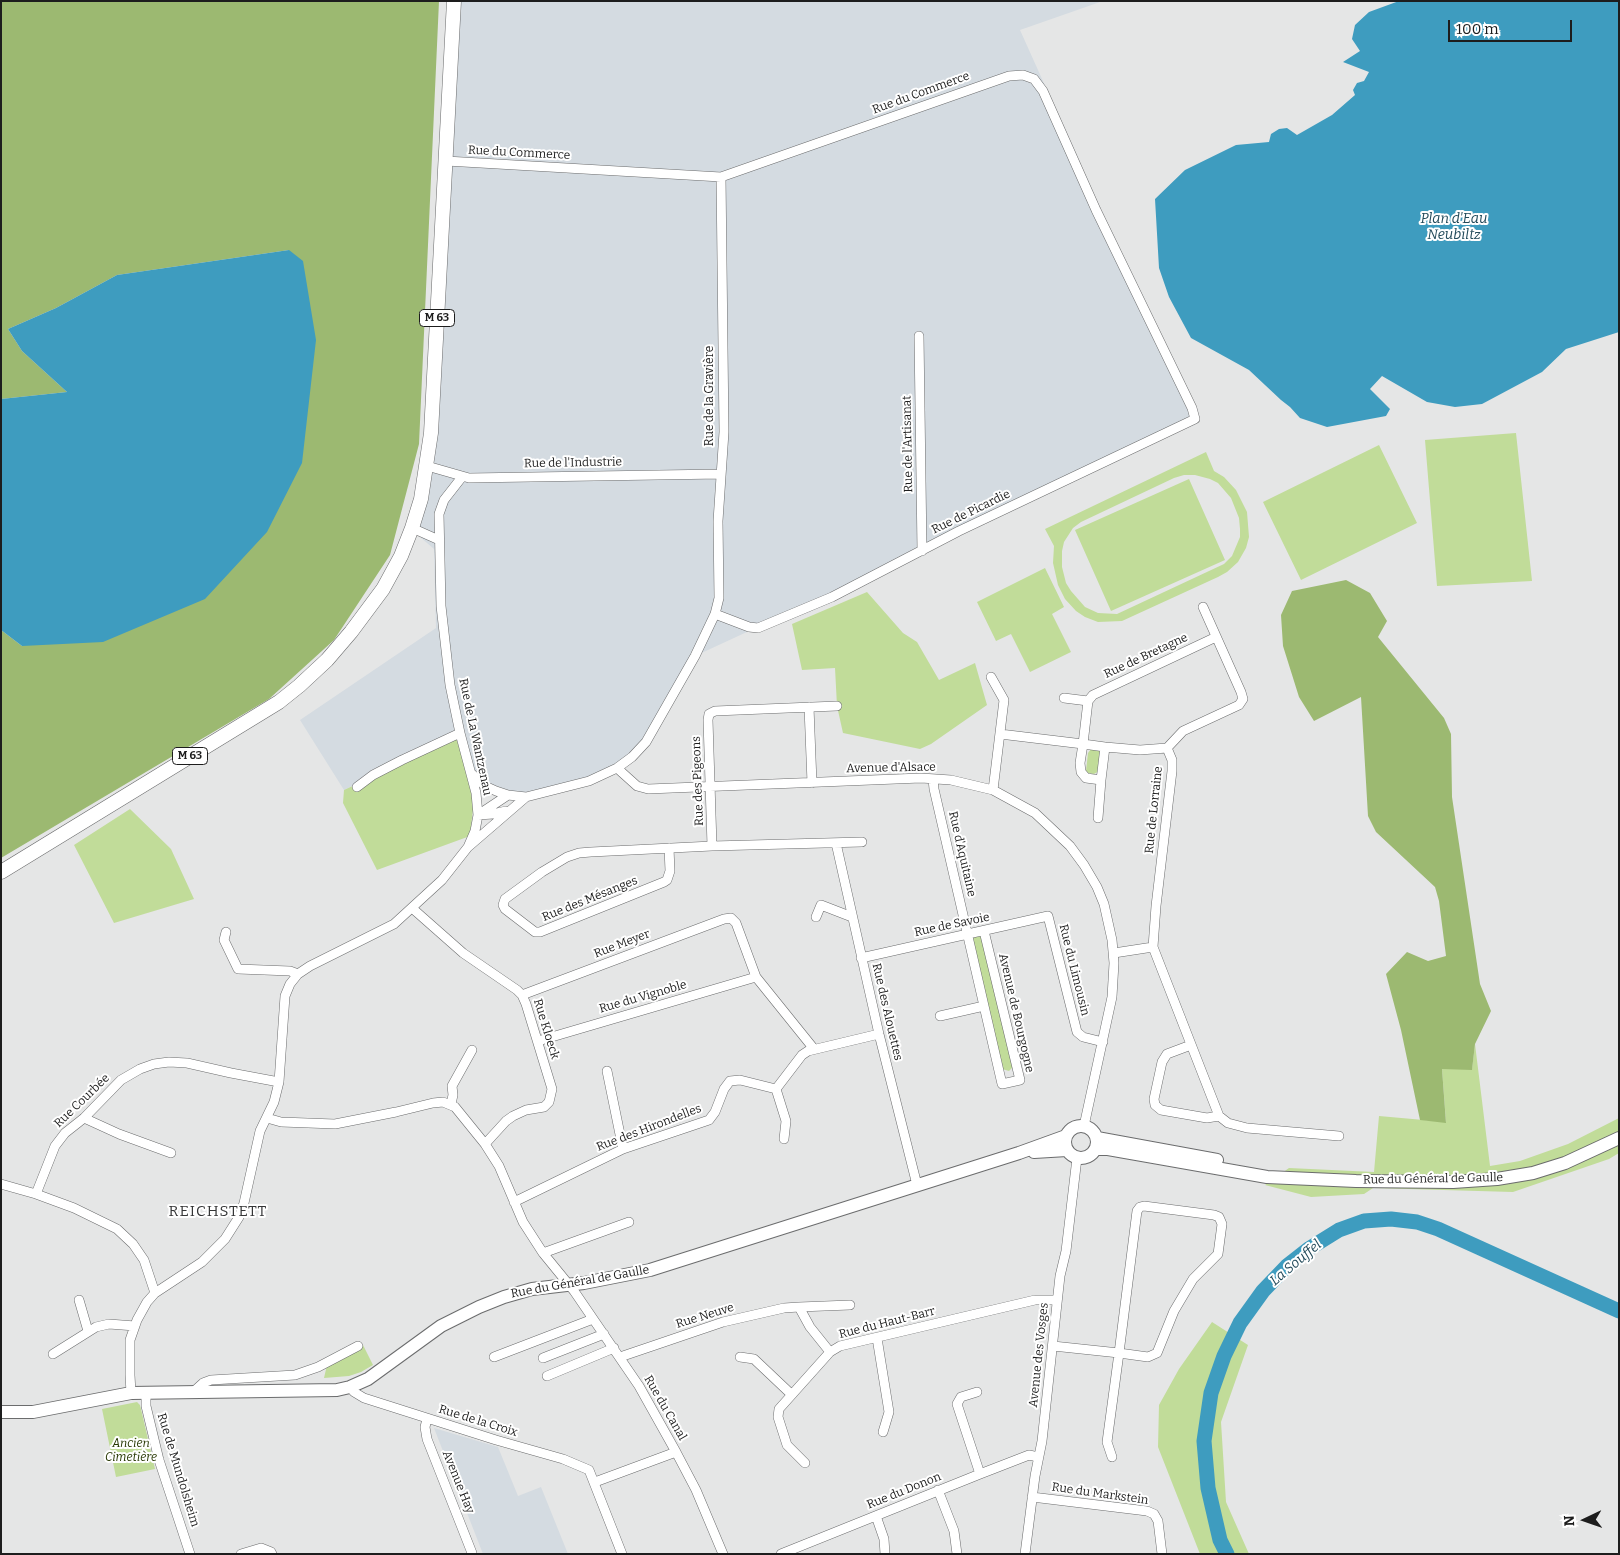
<!DOCTYPE html>
<meta charset="utf-8">
<style>
body{margin:0}
#map{position:relative;width:1620px;height:1555px;overflow:hidden;background:#e5e6e6;font-family:Bitter,serif}
canvas{display:block}
.frame{position:absolute;inset:0;border:2px solid #1d1d1d;pointer-events:none}
.north{position:absolute;left:1560px;top:1495px;width:50px;height:50px;-webkit-text-stroke:4px #fff;paint-order:stroke;rotate:267deg;font-size:14px;font-weight:700;line-height:20px;text-align:center;color:#1d1d1d}
.north::after{content:'';display:block;margin:auto;width:18px;height:22px;background:#1d1d1d;clip-path:polygon(50% 0,100% 100%,50% 72%,0 100%)}
.scale{position:absolute;left:1448px;top:20px;width:124px;height:22px;box-sizing:border-box;border:2px solid #1d1d1d;border-top:0;padding-left:6px;font-size:15px;line-height:18px;white-space:nowrap;color:#1d1d1d;-webkit-text-stroke:4px #fff;paint-order:stroke}
</style>
<div id="map">
<canvas width="1620" height="1555"></canvas>
<div class="frame"></div>
<div class="north">N</div>
<div class="scale">100 m</div>
</div>
<script>
const ctx = document.querySelector('canvas').getContext('2d');
ctx.lineJoin = 'round';
function fill(path, color) { ctx.fillStyle = color; ctx.fill(path, 'evenodd'); }
const shape = rows => new Path2D(rows.map(r => 'M' + r).join(''));
function stroke(path, color, width, dash) { ctx.strokeStyle = color; ctx.lineWidth = width; ctx.lineCap = dash ? 'butt' : 'round'; ctx.setLineDash(dash || []); ctx.stroke(path); }
function write(font, color, halo, rows, align = 'center') {
  ctx.font = font + ' Bitter,serif'; ctx.lineWidth = 4; ctx.setLineDash([]); ctx.textBaseline = 'middle'; ctx.strokeStyle = halo; ctx.fillStyle = color; for (const [text, x, y, turn = 0] of rows) {
    ctx.save(); ctx.translate(x, y); ctx.rotate((+turn || 0) * Math.PI / 180); ctx.textAlign = isNaN(turn) ? turn : align; if (halo) ctx.strokeText(text, 0, 0); ctx.fillText(text, 0, 0); ctx.restore();
  }
}
fill(shape([
 [456,1,1103,1,1020,30,1195,419,909,557,695,656,646,742,617,768,526,797,497,790,470,775,456,738,344,790,300,720,436,628,434,549,413,531,423,500],
 [434,1428,498,1447,518,1496,541,1487,568,1554,483,1554]
]), '#d4dbe1');
fill(shape([
 [1516,433,1532,581,1437,586,1425,440],
 [1379,445,1417,523,1301,580,1263,502],
 [1206,452,1214,471,1224,477,1236,490,1247,512,1249,537,1246,548,1238,562,1227,572,1218,577,1122,621,1098,622,1085,617,1076,611,1065,599,1058,585,1053,563,1054,546,1045,529],
 [1184,475,1195,475,1210,479,1218,483,1231,498,1239,518,1240,529,1240,537,1232,556,1224,564,1117,614,1098,613,1085,607,1071,591,1066,583,1062,567,1062,551,1064,542,1073,528,1081,522,1174,478],
 [1189,479,1225,560,1111,611,1075,530],
 [1045,568,1064,607,1052,614,1071,652,1030,672,1011,634,996,641,977,602],
 [867,592,903,633,917,642,939,680,975,663,987,705,931,744,920,749,843,733,837,706,835,668,802,670,792,624],
 [456,738,470,775,473,809,470,836,377,870,343,803,344,790],
 [1091,749,1098,749,1101,753,1099,771,1094,774,1088,773,1086,771,1088,753],
 [130,809,171,849,194,899,114,923,74,845],
 [981,936,983,937,1013,1067,1009,1071,1002,1069,972,940,974,937],
 [1475,1044,1490,1166,1520,1161,1568,1144,1619,1118,1619,1153,1609,1159,1513,1192,1373,1188,1364,1194,1311,1197,1265,1185,1289,1168,1374,1172,1379,1116,1446,1122,1442,1069,1472,1069],
 [1212,1322,1248,1345,1221,1422,1226,1502,1249,1554,1200,1554,1158,1447,1159,1405,1179,1369],
 [363,1345,373,1365,361,1372,349,1376,324,1378,327,1365],
 [137,1402,140,1405,155,1469,116,1477,102,1409]
]), '#c1dc99');
fill(shape([
 [1,1,439,1,419,444,390,555,334,640,269,699,1,858,1,630,22,646,289,250,117,275,56,308,8,329,22,351,67,392,1,399],
 [1346,580,1370,593,1387,621,1378,637,1444,718,1451,734,1452,797,1480,984,1491,1011,1475,1044,1472,1070,1442,1069,1446,1123,1420,1120,1401,1030,1386,974,1407,952,1428,961,1446,956,1439,901,1435,887,1376,832,1368,816,1361,697,1314,721,1299,697,1283,646,1281,615,1292,591]
]), '#9cb971');
fill(shape([
 [1399,1,1619,1,1619,332,1566,349,1542,372,1482,404,1455,407,1427,402,1382,376,1370,389,1390,409,1386,416,1327,427,1300,418,1290,407,1281,400,1249,370,1191,338,1169,297,1159,268,1155,199,1185,170,1236,145,1269,142,1271,134,1279,129,1287,128,1297,135,1332,115,1355,95,1353,90,1357,83,1364,81,1369,72,1343,62,1360,51,1352,39,1355,25,1369,12],
 [289,250,303,261,316,340,302,463,267,532,205,599,103,642,22,646,1,630,1,399,67,392,22,351,8,329,56,308,117,275]
]), '#3e9cbf');
stroke(shape([
 [1227,1554,1220,1540,1208,1488,1204,1441,1211,1393,1224,1356,1240,1323,1263,1291,1287,1266,1310,1248,1339,1230,1364,1221,1391,1219,1417,1222,1438,1229,1619,1311]
]), '#3e9cbf', 15);
const minor = shape([
 [446,161,721,177,1009,76,1023,75,1034,79,1043,91,1096,210,1192,408,1195,419,959,531,832,597,758,628,749,627,715,614,719,598,718,521,724,432,721,177],
 [919,336,922,551],
 [427,466,469,478,721,474],
 [412,528,439,540],
 [1203,607,1241,692,1243,699,1239,705,1183,731,1167,748,1172,760,1172,771,1156,906,1153,947,1219,1116,1228,1123,1247,1128,1339,1136],
 [991,677,1004,700,993,790],
 [1064,698,1088,701],
 [809,707,812,783],
 [1000,734,1083,744,1088,701,1093,695,1216,637],
 [1083,744,1105,747,1101,780,1086,778,1081,772,1080,763,1083,744],
 [1105,747,1140,750,1167,748],
 [617,768,637,786,648,789,921,778,951,780,993,790,1035,813,1070,846,1084,865,1097,887,1104,904,1112,940,1114,963,1112,997,1084,1126],
 [472,774,485,786,496,791,508,795,526,797,589,781,617,768,632,757,646,742,695,656,715,614],
 [933,779,934,789,1002,1084,1020,1080,984,931],
 [357,787,373,775,402,760,460,733],
 [506,811,493,814,478,815,508,795],
 [1098,818,1101,780],
 [836,843,879,1034,917,1185],
 [712,846,708,720,709,714,715,711,837,706],
 [468,847,526,797],
 [669,848,670,871,667,880,664,882,540,932,535,932,505,909,503,905,505,899,542,872,567,857,579,853,591,852,712,846,862,842],
 [412,908,463,953,517,990,522,995,526,1004,552,1089,549,1102,544,1107,526,1110,513,1116,506,1121,485,1144],
 [816,917,821,905,852,917],
 [226,932,224,940,238,969,290,971,298,974],
 [1114,953,1153,947],
 [861,958,1048,916,1077,1032,1083,1037,1103,1042],
 [522,995,724,919,731,918,736,923,756,977,814,1049],
 [940,1016,984,1006],
 [538,1041,756,977],
 [1191,1045,1167,1054,1162,1062,1154,1099,1155,1105,1161,1110,1207,1118,1219,1116],
 [607,1071,623,1149],
 [776,1089,786,1121,784,1139],
 [451,1104,453,1095,452,1086,472,1050],
 [84,1118,119,1134,171,1153],
 [267,1118,281,1122,335,1124,396,1112,433,1103,443,1102,455,1107,485,1144,499,1166,523,1222,543,1253,574,1291,639,1386,676,1452,696,1490,723,1554],
 [1,1184,36,1194],
 [514,1202,623,1149,709,1120,715,1112,724,1089,730,1081,740,1080,776,1089,802,1055,808,1051,879,1034],
 [543,1253,629,1222],
 [155,1293,144,1260,133,1244,117,1229,74,1208,36,1194,55,1146,65,1133,84,1118,121,1080,140,1069,154,1064,169,1062,187,1063,231,1073,279,1082],
 [79,1300,88,1331],
 [799,1307,850,1305],
 [877,1338,889,1412,883,1432],
 [1053,1346,1119,1353,1148,1357,1157,1353,1174,1311,1193,1279,1218,1254,1222,1224,1219,1217,1214,1215,1144,1206,1140,1207,1137,1211,1119,1353,1107,1442,1112,1457],
 [53,1354,96,1327,109,1324,135,1326],
 [494,1357,593,1319],
 [620,1357,723,1322,784,1308,799,1307,810,1327,830,1352],
 [740,1357,754,1359,791,1394],
 [543,1358,604,1334],
 [547,1376,614,1348],
 [350,1387,354,1392,364,1398,496,1440,563,1459,589,1470,622,1554],
 [977,1392,961,1397,957,1404,980,1474],
 [131,1393,130,1375,130,1340,137,1320,147,1302,155,1293,202,1262,225,1239,239,1217,244,1203,260,1131,274,1102,279,1082,285,996,290,984,298,974,310,966,394,924,442,880,468,847,475,831,478,815,476,793,460,733,450,685,441,606,439,514,444,500,462,477],
 [192,1393,203,1383,211,1380,295,1375,318,1367,358,1346],
 [146,1394,146,1406,159,1460,190,1554],
 [427,1419,425,1427,427,1439,472,1553,471,1554],
 [805,1463,787,1445,778,1417,779,1409,830,1352,840,1346,1035,1300,1057,1300],
 [595,1482,676,1452],
 [938,1490,954,1531,957,1554],
 [1032,1497,1147,1511,1154,1514,1158,1521,1162,1554],
 [876,1516,884,1539,885,1554],
 [241,1554,261,1548,271,1552,272,1554],
 [781,1554,980,1474,1029,1455,1038,1457],
 [1025,1554,1035,1476,1042,1441,1060,1276,1066,1251,1077,1158]
]);
const secondary = shape([
 '1065 1142a16 16 0 1 1 32 0a16 16 0 1 1-32 0Z',
 [1097,1138,1217,1160],
 [1096,1149,1108,1149,1267,1177,1356,1181,1453,1182,1497,1179,1533,1173,1565,1163,1619,1138],
 [1034,1152,1067,1150],
 [1,1412,33,1412,131,1393,337,1390,350,1387,368,1379,441,1326,479,1307,504,1297,532,1289,584,1283,650,1270,1019,1153,1066,1136]
]);
const primary = shape([
 [1,872,279,702,299,686,327,660,351,632,383,589,401,556,412,528,421,499,431,433,454,1]
]);
stroke(minor, '#6b6c6d', 10);
stroke(secondary, '#6b6c6d', 14);
stroke(primary, '#6b6c6d', 15);
stroke(minor, '#fff', 9);
stroke(secondary, '#fff', 12);
stroke(primary, '#fff', 14);
for (const [x, y, w] of [
 [437,318,35],
 [190,756,35]
]) { const box = new Path2D(); box.roundRect(x - w / 2, y - 8.5, w, 17, 4); ctx.fillStyle = '#fff'; ctx.fill(box); stroke(box, '#1d1d1d', 1); }
write('bold 11px', '#1d1d1d', null, [
 ["M 63",437,318],
 ["M 63",190,756]
]);
write('12px', '#1d1d1d', '#fff', [
 ["Rue du Commerce",921,93,-20],
 ["Rue du Commerce",519,153,3],
 ["Rue de la Gravière",710,396,-90],
 ["Rue de l'Artisanat",908,444,-91],
 ["Rue de l'Industrie",573,463,-1],
 ["Rue de Picardie",971,512,-26],
 ["Rue de Bretagne",1146,656,-25],
 ["Rue de La Wantzenau",475,737,78],
 ["Avenue d'Alsace",891,768,-1],
 ["Rue des Pigeons",698,781,-92],
 ["Rue de Lorraine",1154,810,-84],
 ["Rue d'Aquitaine",962,854,77],
 ["Rue des Mésanges",590,899,-22],
 ["Rue de Savoie",952,925,-12],
 ["Rue Meyer",622,944,-21],
 ["Rue du Limousin",1074,970,76],
 ["Rue du Vignoble",643,997,-16],
 ["Rue des Alouettes",887,1012,77],
 ["Avenue de Bourgogne",1016,1013,77],
 ["Rue Kloeck",546,1029,73],
 ["Rue Courbée",82,1101,-44],
 ["Rue des Hirondelles",649,1128,-21],
 ["Rue du Général de Gaulle",1433,1179,-1],
 ["Rue du Général de Gaulle",580,1282,-10],
 ["Rue Neuve",705,1316,-17],
 ["Rue du Haut-Barr",887,1323,-14],
 ["Avenue des Vosges",1039,1355,-84],
 ["Rue du Canal",665,1408,60],
 ["Rue de la Croix",478,1421,17],
 ["Rue de Mundolsheim",178,1470,73],
 ["Avenue Hay",458,1482,68],
 ["Rue du Donon",904,1491,-22],
 ["Rue du Markstein",1100,1494,8]
]);
write('italic 12px', '#253600', '#fff', [
 ["Ancien",131,1444],
 ["Cimetière",131,1458]
]);
write('italic 14px', '#224a5a', '#fff', [
 ["Plan d'Eau",1454,219],
 ["Neubiltz",1454,235],
 ["La Souffel",1296,1263,-40]
]);
ctx.letterSpacing = '1px';
write('15px', '#343536', '#fff', [
 ["REICHSTETT",218,1212]
]);
ctx.letterSpacing = '0px';
</script>
